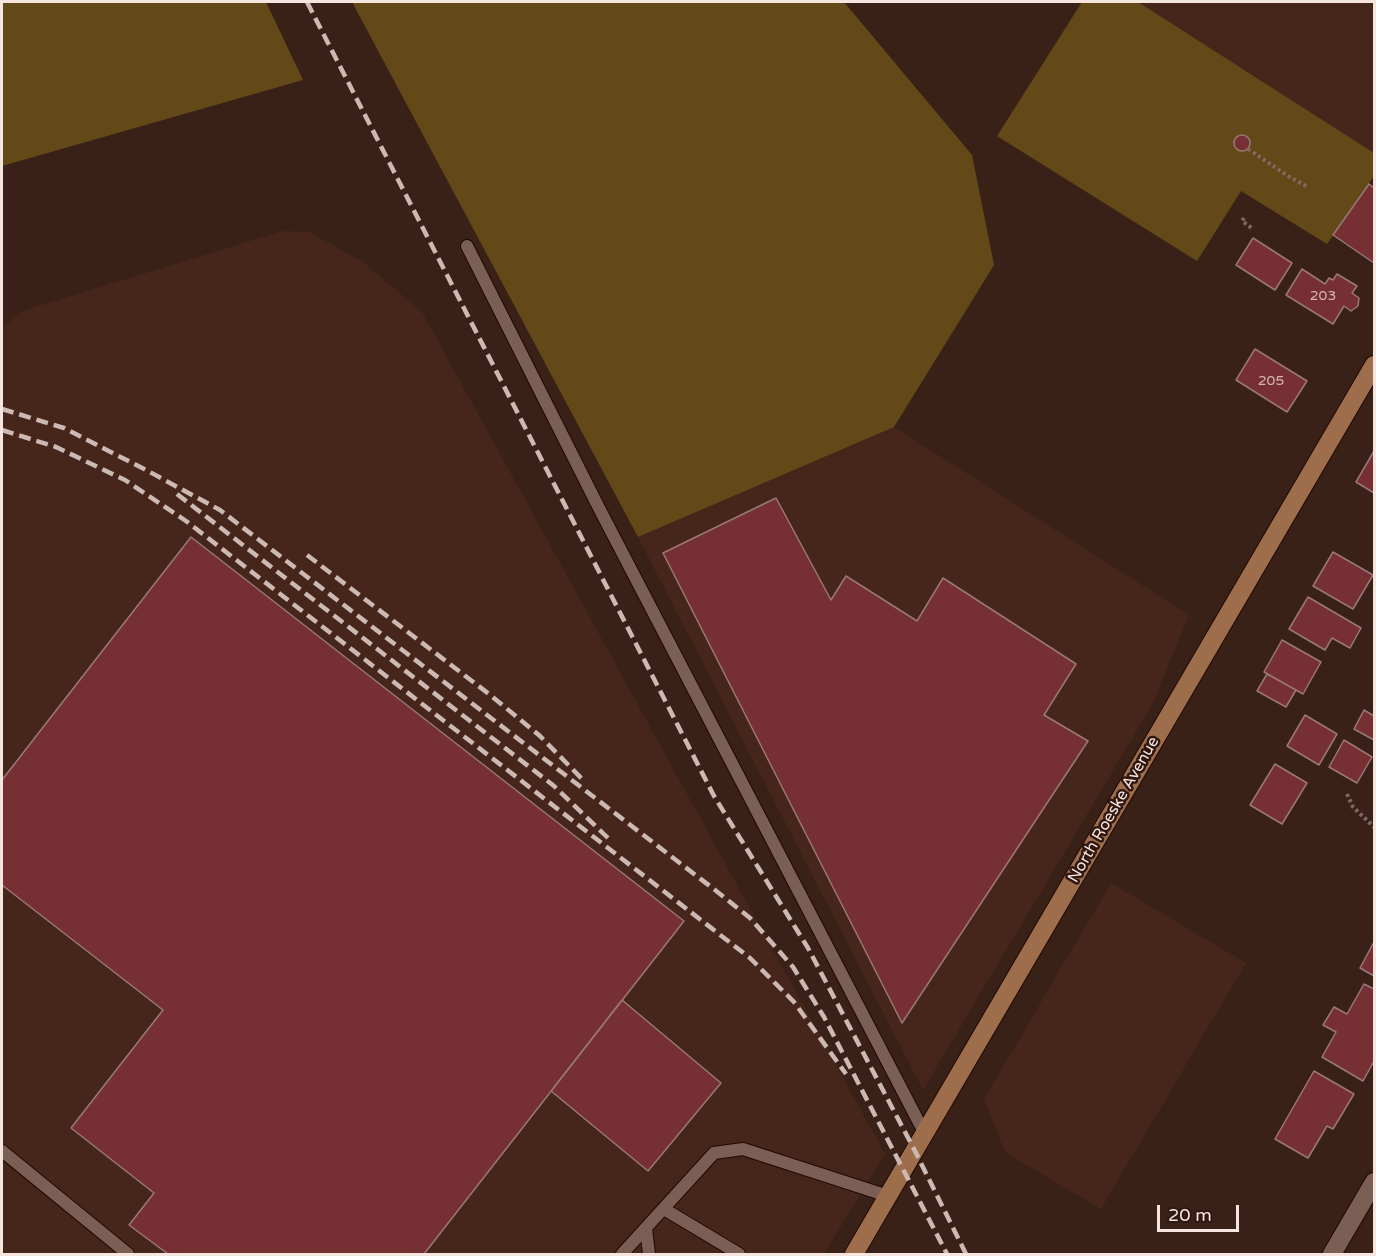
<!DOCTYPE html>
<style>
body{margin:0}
#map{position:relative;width:1376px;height:1256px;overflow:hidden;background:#3a2118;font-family:"Varela Round",sans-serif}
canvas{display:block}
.frame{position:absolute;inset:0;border:3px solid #f6e4de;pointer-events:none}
.scale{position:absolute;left:1157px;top:1205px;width:82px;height:27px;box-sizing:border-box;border:3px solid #f6e4de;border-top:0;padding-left:8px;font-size:18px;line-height:21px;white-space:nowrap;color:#f6e4de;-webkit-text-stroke:4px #2f170f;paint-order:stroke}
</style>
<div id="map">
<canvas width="1376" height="1256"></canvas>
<div class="frame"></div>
<div class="scale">20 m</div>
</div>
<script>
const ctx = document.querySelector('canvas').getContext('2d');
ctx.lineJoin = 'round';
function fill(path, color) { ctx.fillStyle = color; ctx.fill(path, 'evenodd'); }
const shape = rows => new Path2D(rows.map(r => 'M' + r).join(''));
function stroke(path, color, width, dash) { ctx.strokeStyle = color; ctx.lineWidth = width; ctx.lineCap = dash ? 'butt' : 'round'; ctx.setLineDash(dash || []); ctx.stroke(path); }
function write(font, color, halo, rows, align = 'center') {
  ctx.font = font + ' "Varela Round",sans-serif'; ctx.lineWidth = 5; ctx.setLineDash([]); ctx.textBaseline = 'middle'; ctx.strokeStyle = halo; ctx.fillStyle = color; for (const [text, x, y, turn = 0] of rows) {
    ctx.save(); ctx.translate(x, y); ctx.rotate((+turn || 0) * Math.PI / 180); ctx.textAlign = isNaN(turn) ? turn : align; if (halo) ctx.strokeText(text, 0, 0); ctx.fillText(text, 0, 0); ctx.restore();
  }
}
fill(shape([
 [1138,2,1374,2,1374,153],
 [283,231,309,232,363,262,422,312,885,1154,824,1254,2,1254,2,328,22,311],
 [894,427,1189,615,1152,705,923,1090,638,537],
 [1111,883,1246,963,1101,1209,1005,1152,984,1099]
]), '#46261b');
fill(shape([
 [2,2,266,2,303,80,2,166],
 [352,2,844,2,972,155,994,265,894,427,638,537],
 [1082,2,1138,2,1374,153,1374,176,1327,244,1241,191,1197,261,997,136]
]), '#644918');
const building = shape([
 '1234 143a8 8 0 1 1 16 0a8 8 0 1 1-16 0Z',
 [1369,184,1374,188,1374,263,1333,235,1369,184],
 [1253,238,1292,263,1275,290,1236,265,1253,238],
 [1302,269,1325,284,1329,278,1333,280,1337,274,1357,286,1352,293,1359,298,1358,306,1351,311,1344,306,1333,324,1286,295,1302,269],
 [1255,349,1307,381,1287,412,1236,380,1255,349],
 [1374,451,1374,493,1356,482,1374,451],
 [776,498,831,600,846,576,917,621,943,578,1076,664,1044,715,1088,741,902,1023,663,553,776,498],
 [191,537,684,921,424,1254,168,1254,129,1225,154,1193,71,1128,163,1010,2,885,2,780,191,537],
 [1333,552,1373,575,1353,609,1313,586,1333,552],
 [1308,597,1361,628,1350,648,1332,638,1325,650,1289,629,1308,597],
 [1282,640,1321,662,1303,694,1264,672,1282,640],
 [1267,674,1296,690,1286,707,1257,691,1267,674],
 [1364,710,1374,716,1374,740,1354,729,1364,710],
 [1305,715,1337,734,1319,765,1287,746,1305,715],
 [1344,740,1372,757,1357,783,1329,767,1344,740],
 [1275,764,1307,783,1282,824,1250,805,1275,764],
 [1374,942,1374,976,1360,968,1374,942],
 [1364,984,1374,989,1374,1061,1363,1081,1322,1057,1336,1032,1323,1025,1334,1007,1347,1014,1364,984],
 [622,1000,721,1083,648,1171,551,1091,622,1000],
 [1314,1071,1354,1094,1333,1129,1327,1126,1308,1158,1275,1139,1314,1071]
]);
fill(building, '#762f33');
stroke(building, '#997877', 1.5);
const lane = shape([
 [467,246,600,510,925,1134],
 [2,1151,128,1254],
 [664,1209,739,1254],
 [646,1229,649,1254],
 [622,1254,714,1153,743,1149,888,1196]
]);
const street = shape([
 [1332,1254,1374,1182]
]);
const secondary = shape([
 [854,1254,1374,365]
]);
stroke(lane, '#200903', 14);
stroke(street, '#200903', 20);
stroke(secondary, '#200903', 20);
stroke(shape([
 [1248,149,1288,176,1308,187],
 [1244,218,1242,221,1253,229],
 [1347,794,1353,807,1374,827]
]), '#7f6961', 4, [3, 3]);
stroke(lane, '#7c5f54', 12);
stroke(street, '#7c5f54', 18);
stroke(secondary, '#9d6d4c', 18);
stroke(shape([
 [307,2,714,796,808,948,915,1151,966,1254],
 [2,409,64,428,146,470,220,510,715,890,750,918,793,967,824,1017,947,1254],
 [2,430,56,447,125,480,186,521,750,958,794,1002,846,1074],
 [177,494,554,786,608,838],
 [307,555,489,694,540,736,584,781]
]), '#cdb9b3', 4.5, [12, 6]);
write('14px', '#d6b7b3', null, [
 ["203",1323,296],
 ["205",1271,381]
]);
write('16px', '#f6e4de', '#2f170f', [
 ["North Roeske Avenue",1114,810,-60]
]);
</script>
